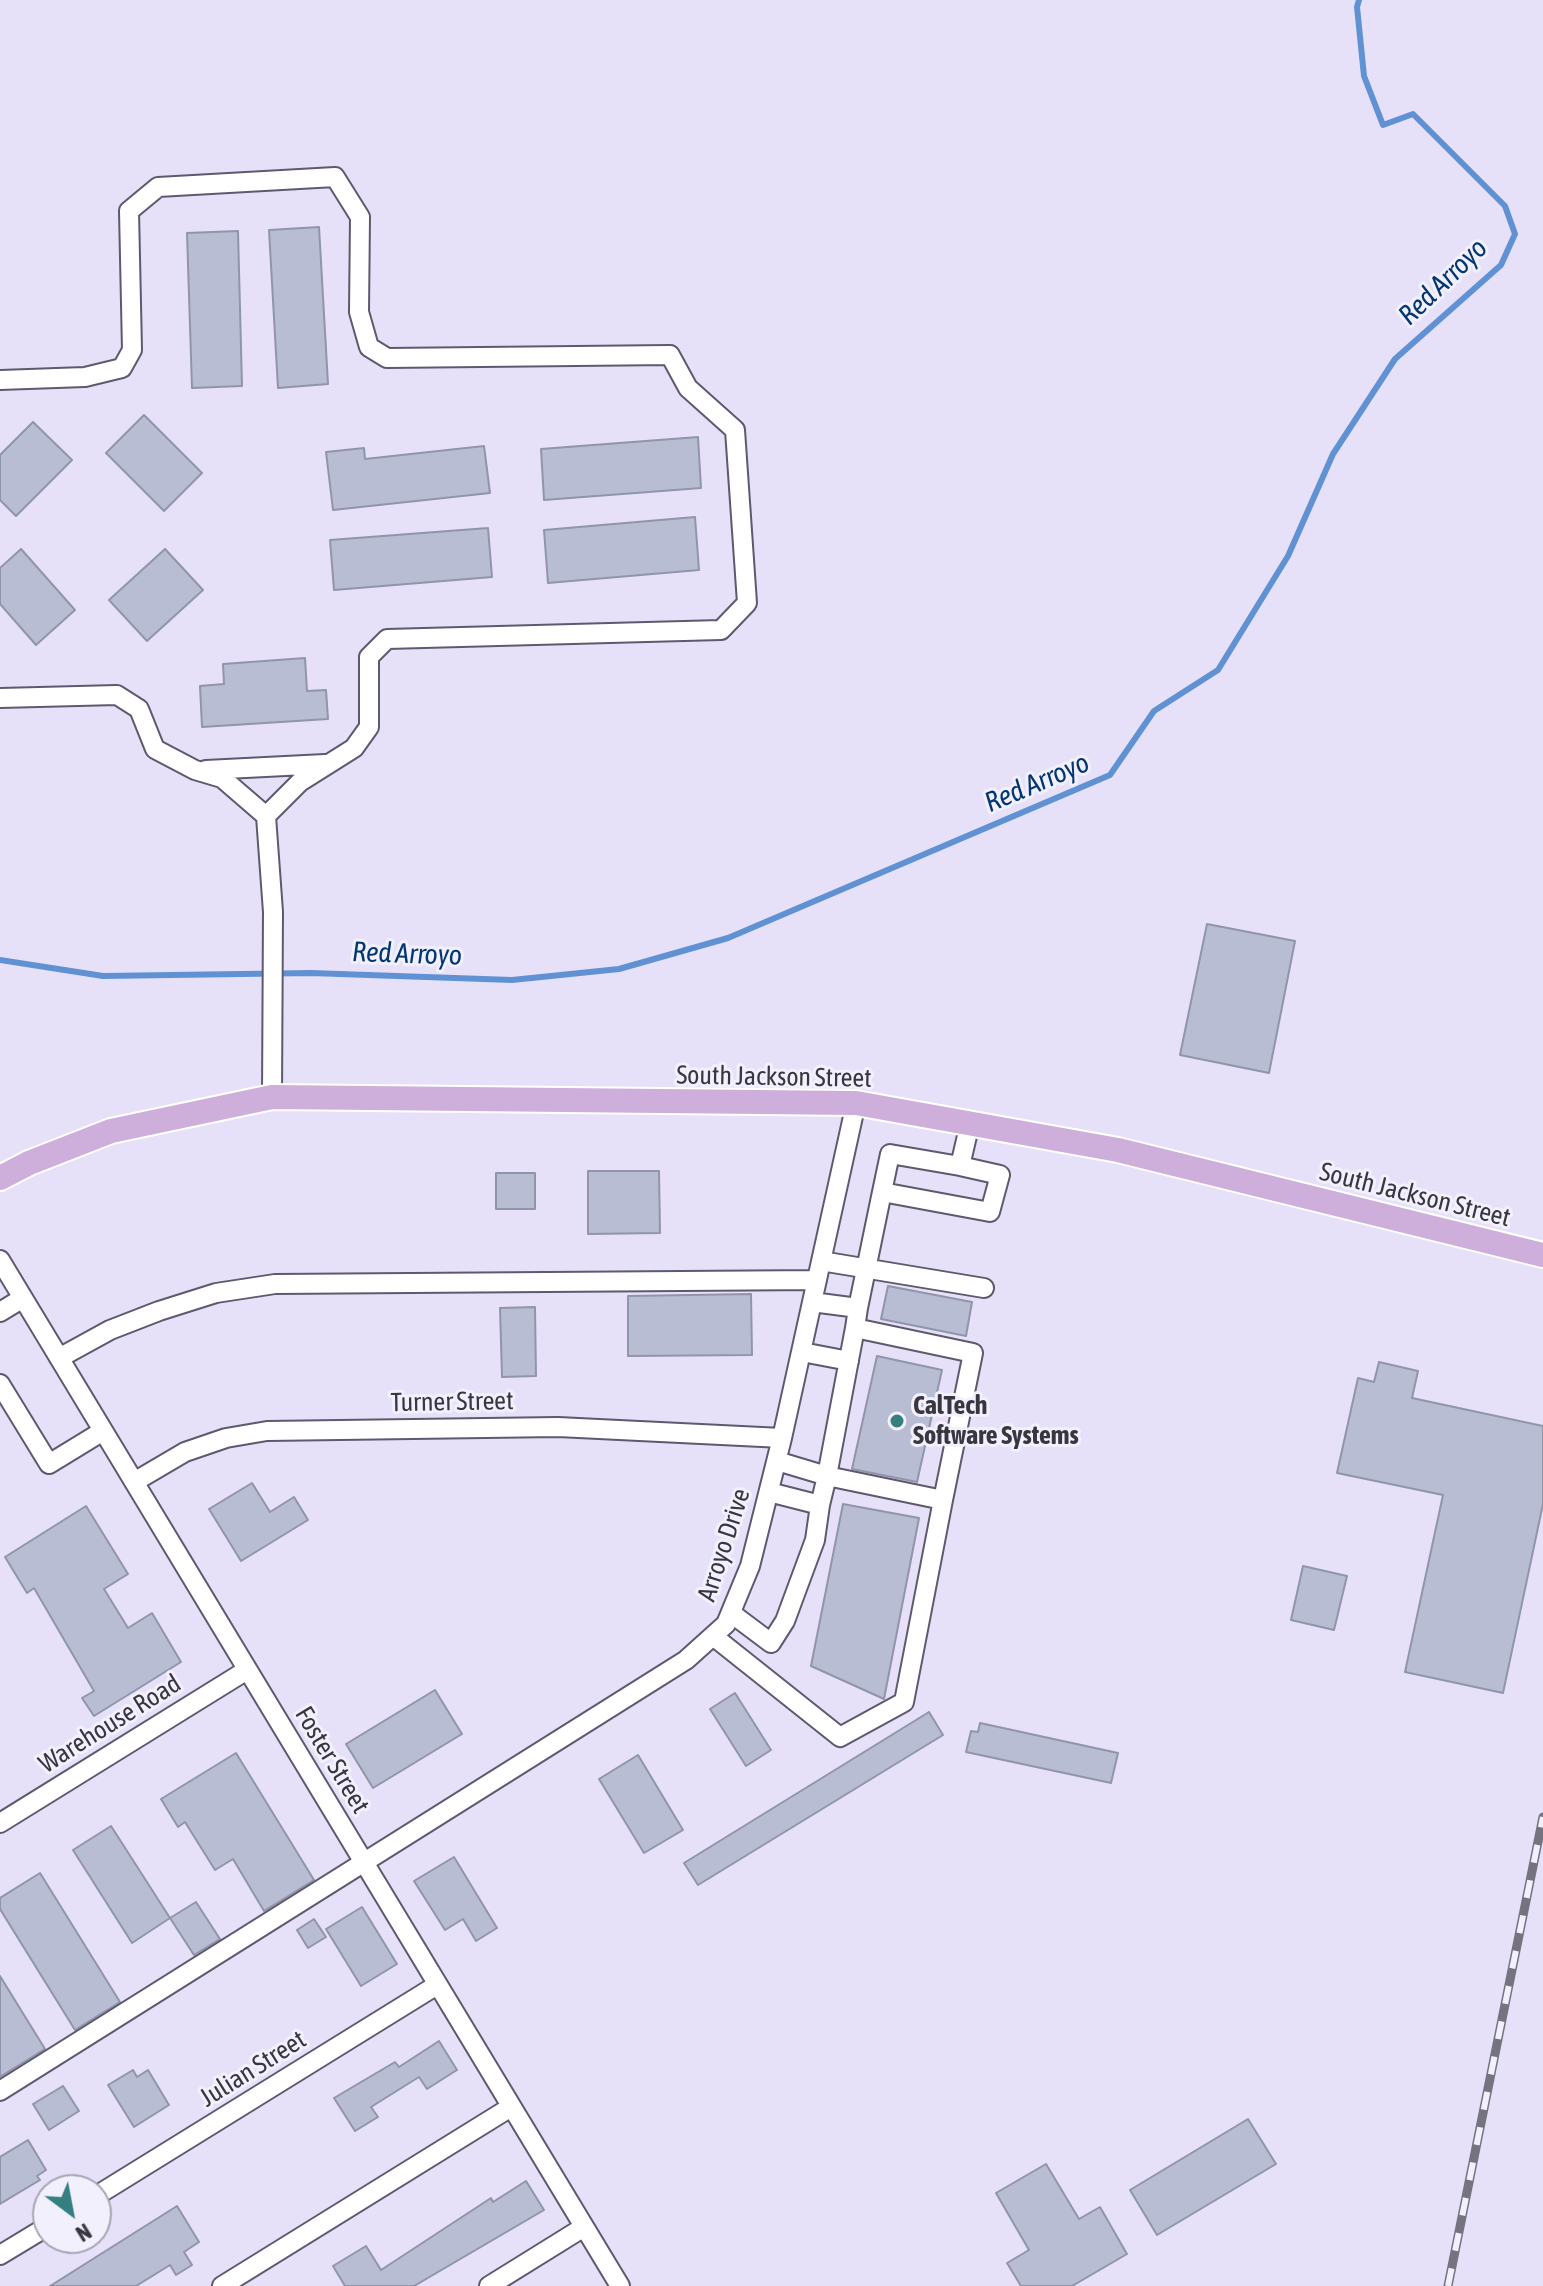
<!DOCTYPE html>
<style>
body{margin:0}
#map{position:relative;width:1543px;height:2286px;overflow:hidden;background:#e6e1f9;font-family:"Asap Condensed",sans-serif}
canvas{display:block}
.north{position:absolute;left:32px;top:2174px;width:80px;height:80px;box-sizing:border-box;background:#f3f0fe;border:2px solid #a8a6b2;border-radius:50%;rotate:148deg;font-size:22px;font-weight:700;line-height:32px;text-align:center;color:#38363f}
.north::after{content:'';display:block;margin:auto;width:28px;height:36px;background:#367f80;clip-path:polygon(50% 0,100% 100%,50% 72%,0 100%)}
</style>
<div id="map">
<canvas width="1543" height="2286"></canvas>
<div class="north">N</div>
</div>
<script>
const ctx = document.querySelector('canvas').getContext('2d');
ctx.lineJoin = 'round';
const shape = rows => new Path2D(rows.map(r => 'M' + r).join(''));
function stroke(path, color, width, dash) { ctx.strokeStyle = color; ctx.lineWidth = width; ctx.lineCap = dash ? 'butt' : 'round'; ctx.setLineDash(dash || []); ctx.stroke(path); }
function fill(path, color) { ctx.fillStyle = color; ctx.fill(path, 'evenodd'); }
function write(font, color, halo, rows, align = 'center') {
  ctx.font = font + ' "Asap Condensed",sans-serif'; ctx.lineWidth = 6; ctx.setLineDash([]); ctx.textBaseline = 'middle'; ctx.strokeStyle = halo; ctx.fillStyle = color; for (const [text, x, y, turn = 0] of rows) {
    ctx.save(); ctx.translate(x, y); ctx.rotate((+turn || 0) * Math.PI / 180); ctx.textAlign = isNaN(turn) ? turn : align; if (halo) ctx.strokeText(text, 0, 0); ctx.fillText(text, 0, 0); ctx.restore();
  }
}
stroke(shape([
 [0,960,103,976,311,973,512,980,619,969,728,938,1110,775,1154,711,1218,670,1288,556,1333,454,1395,359,1501,265,1515,234,1505,206,1413,114,1383,125,1364,76,1357,7,1359,0]
]), '#6092d3', 6);
const building = shape([
 [319,227,328,384,278,388,269,230,319,227],
 [238,231,242,386,192,388,187,233,238,231],
 [144,415,202,473,164,511,106,453,144,415],
 [33,422,72,460,16,516,0,500,0,455,33,422],
 [698,437,701,488,544,500,541,449,698,437],
 [484,446,490,493,333,510,326,452,364,448,365,459,484,446],
 [695,517,699,570,548,583,544,530,695,517],
 [488,528,492,577,334,590,330,540,488,528],
 [21,549,75,610,36,645,0,604,0,568,21,549],
 [165,549,203,590,147,641,109,600,165,549],
 [305,658,307,691,326,690,328,719,202,727,200,686,224,684,223,664,305,658],
 [1207,924,1295,941,1269,1073,1180,1055,1207,924],
 [588,1171,659,1171,660,1233,588,1234,588,1171],
 [496,1173,535,1173,535,1209,496,1209,496,1173],
 [888,1286,972,1302,966,1336,881,1319,888,1286],
 [751,1294,752,1355,628,1356,628,1296,751,1294],
 [535,1307,536,1376,502,1377,500,1308,535,1307],
 [877,1356,942,1370,917,1482,852,1469,877,1356],
 [1379,1362,1418,1371,1412,1398,1543,1426,1543,1504,1503,1693,1405,1672,1443,1495,1337,1473,1358,1378,1374,1382,1379,1362],
 [252,1483,270,1512,294,1497,308,1520,241,1561,209,1509,252,1483],
 [843,1504,919,1518,884,1699,811,1666,843,1504],
 [86,1506,128,1574,104,1589,128,1628,152,1613,181,1662,94,1716,82,1698,94,1691,34,1588,27,1593,5,1557,86,1506],
 [1303,1566,1347,1576,1334,1630,1291,1620,1303,1566],
 [435,1690,462,1734,373,1788,346,1744,435,1690],
 [735,1693,771,1750,746,1766,710,1709,735,1693],
 [929,1712,943,1735,698,1885,684,1863,929,1712],
 [980,1723,1118,1753,1111,1783,966,1752,971,1731,978,1732,980,1723],
 [236,1753,314,1880,264,1911,233,1859,215,1870,185,1822,178,1827,161,1799,236,1753],
 [638,1755,683,1830,644,1853,599,1779,638,1755],
 [111,1826,170,1918,132,1943,73,1850,111,1826],
 [454,1857,497,1928,476,1941,463,1919,445,1930,414,1881,454,1857],
 [40,1873,120,2002,75,2030,0,1909,0,1898,40,1873],
 [196,1902,220,1939,194,1955,170,1918,196,1902],
 [362,1907,397,1964,361,1986,326,1929,362,1907],
 [314,1919,326,1937,308,1948,297,1930,314,1919],
 [0,1976,45,2049,0,2077,0,1976],
 [439,2041,457,2070,427,2089,419,2077,371,2107,378,2117,355,2131,334,2098,395,2062,399,2067,439,2041],
 [133,2070,137,2077,148,2070,169,2105,134,2127,108,2085,133,2070],
 [63,2086,79,2111,49,2130,33,2104,63,2086],
 [1248,2119,1276,2164,1157,2235,1130,2190,1248,2119],
 [28,2140,46,2170,37,2176,40,2180,0,2204,0,2157,28,2140],
 [1046,2164,1079,2219,1100,2207,1127,2254,1072,2286,1021,2286,1007,2263,1029,2250,996,2193,1046,2164],
 [526,2181,544,2210,414,2286,345,2286,333,2266,366,2246,381,2270,491,2198,493,2202,526,2181],
 [177,2206,199,2242,184,2252,192,2265,176,2275,170,2265,136,2286,50,2286,177,2206]
]);
fill(building, '#b8bdd4');
stroke(building, '#9095aa', 2);
const minor = shape([
 [0,380,85,377,122,368,132,350,129,211,158,187,335,177,360,217,359,312,369,347,387,358,670,355,688,388,735,430,747,603,721,630,387,639,369,657,369,727,354,748,300,782,266,816],
 [0,698,117,695,139,709,155,749,195,770,222,778,266,816,273,912,272,1097],
 [206,770,325,764],
 [960,1166,890,1154,882,1192,990,1212,1000,1175,960,1166,970,1123],
 [0,1260,620,2286],
 [821,1261,984,1288],
 [812,1302,858,1308,882,1192],
 [0,1312,23,1298],
 [855,1328,827,1476,943,1500,973,1353,855,1328,858,1308],
 [802,1352,849,1361],
 [59,1358,110,1330,159,1311,216,1293,275,1284,817,1280],
 [0,1384,49,1464,103,1431],
 [777,1461,827,1476,820,1505],
 [134,1482,185,1452,226,1438,267,1431,558,1427,782,1438],
 [731,1613,771,1643,785,1621,815,1540,820,1505,769,1492],
 [713,1636,840,1737,904,1702,943,1500],
 [0,1823,247,1670],
 [0,2091,686,1660,726,1624,750,1566,782,1438,856,1103],
 [96,2196,437,1985],
 [0,2255,48,2226],
 [222,2286,511,2107],
 [489,2286,584,2227]
]);
const major = shape([
 [0,1178,29,1163,111,1131,272,1097,856,1103,1118,1150,1543,1255]
]);
stroke(minor, '#5e596e', 22);
stroke(major, '#fff', 28);
stroke(minor, '#fff', 18);
stroke(major, '#ceafdc', 24);
const rail = shape([
 [1448,2286,1543,1817]
]);
stroke(rail, '#767381', 9);
stroke(rail, '#f3f0fe', 6, [18]);
for (const [x, y, r, color] of [
 [897,1421,8,"#367f80"]
]) { const dot = new Path2D(); dot.arc(x, y, r, 0, 2 * Math.PI); ctx.fillStyle = color; ctx.fill(dot); stroke(dot, '#f3f0fe', 3); }
write('26px', '#38363f', '#f3f0fe', [
 ["South Jackson Street",774,1077,1],
 ["South Jackson Street",1415,1195,14],
 ["Turner Street",452,1402,-1],
 ["Arroyo Drive",724,1545,-72],
 ["Warehouse Road",110,1724,-32],
 ["Foster Street",332,1760,59],
 ["Julian Street",253,2069,-32]
]);
write('bold 26px', '#38363f', '#f3f0fe', [
 ["CalTech",913,1406],
 ["Software Systems",913,1436]
], 'left');
write('italic 28px', '#033772', '#f3f0fe', [
 ["Red Arroyo",1443,282,-44],
 ["Red Arroyo",1037,783,-23],
 ["Red Arroyo",407,954,2]
]);
</script>
